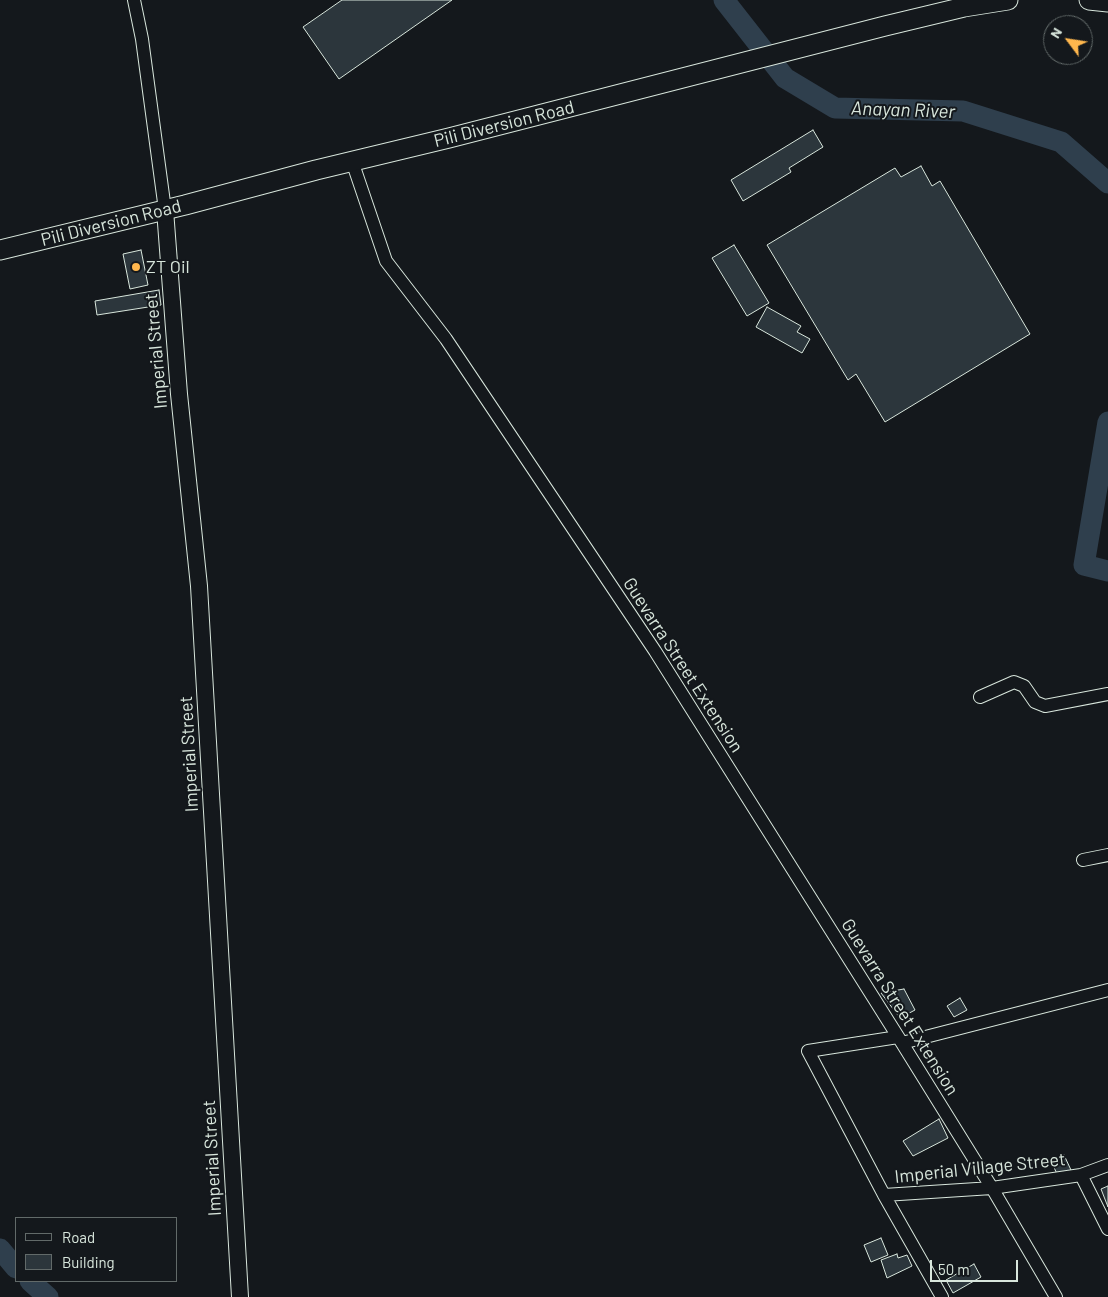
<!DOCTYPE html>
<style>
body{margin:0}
#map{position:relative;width:1108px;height:1297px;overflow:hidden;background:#14181c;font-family:Barlow,sans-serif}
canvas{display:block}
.legend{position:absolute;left:15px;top:1217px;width:162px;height:65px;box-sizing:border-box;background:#14181c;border:1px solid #626a69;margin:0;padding:6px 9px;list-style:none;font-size:15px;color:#d8e6dc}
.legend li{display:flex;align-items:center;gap:10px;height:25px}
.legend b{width:25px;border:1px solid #626a69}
.north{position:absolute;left:1043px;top:15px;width:50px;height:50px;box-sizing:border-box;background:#14181c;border:1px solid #626a69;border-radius:50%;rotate:301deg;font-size:14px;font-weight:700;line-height:20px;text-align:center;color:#d8e6dc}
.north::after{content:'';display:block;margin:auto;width:18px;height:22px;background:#ffb74d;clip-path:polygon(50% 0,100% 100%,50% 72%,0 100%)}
.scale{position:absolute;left:930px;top:1260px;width:88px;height:22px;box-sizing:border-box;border:2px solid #d8e6dc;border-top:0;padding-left:6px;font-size:15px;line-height:18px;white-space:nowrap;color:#d8e6dc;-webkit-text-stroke:4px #14181c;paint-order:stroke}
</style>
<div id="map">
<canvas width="1108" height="1297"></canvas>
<ul class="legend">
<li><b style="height:6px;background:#14181c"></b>Road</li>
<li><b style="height:14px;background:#2c363c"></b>Building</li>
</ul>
<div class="north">N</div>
<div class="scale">50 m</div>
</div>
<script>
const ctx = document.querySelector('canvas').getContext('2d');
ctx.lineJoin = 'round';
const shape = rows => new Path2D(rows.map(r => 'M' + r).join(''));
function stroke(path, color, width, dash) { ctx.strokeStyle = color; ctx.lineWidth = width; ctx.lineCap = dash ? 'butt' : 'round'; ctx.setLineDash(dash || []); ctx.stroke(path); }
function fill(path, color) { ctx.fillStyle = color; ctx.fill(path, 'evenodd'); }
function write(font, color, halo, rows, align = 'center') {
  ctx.font = font + ' Barlow,sans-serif'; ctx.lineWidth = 4; ctx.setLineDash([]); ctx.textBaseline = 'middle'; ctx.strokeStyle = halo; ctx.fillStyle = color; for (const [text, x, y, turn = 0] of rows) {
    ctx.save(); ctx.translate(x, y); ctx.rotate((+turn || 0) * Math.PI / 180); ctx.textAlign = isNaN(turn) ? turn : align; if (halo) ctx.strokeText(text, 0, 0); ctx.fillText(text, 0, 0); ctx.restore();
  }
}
stroke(shape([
 [724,0,785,78,835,108,963,111,1061,142,1108,183],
 [1108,422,1084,565,1108,571],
 [0,1249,16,1268],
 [30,1281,48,1297]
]), '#2f3f4d', 21);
const building = shape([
 [342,0,452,0,339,79,303,27,342,0],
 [813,130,823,147,789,168,791,172,743,201,731,180,813,130],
 [921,166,932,186,940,181,1030,334,885,422,856,374,848,380,767,245,895,168,901,177,921,166],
 [734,245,769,303,747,316,712,258,734,245],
 [141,250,148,285,130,289,123,254,141,250],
 [159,290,161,305,97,315,95,301,159,290],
 [767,307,801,326,797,332,810,339,802,353,756,327,767,307],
 [904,989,915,1010,900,1018,881,993,904,989],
 [960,998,967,1010,954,1017,947,1006,960,998],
 [939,1119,948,1138,913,1156,903,1141,939,1119],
 [1064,1155,1071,1170,1058,1176,1051,1161,1064,1155],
 [1108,1186,1108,1207,1101,1189,1108,1186],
 [881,1238,888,1255,871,1262,864,1245,881,1238],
 [897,1254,898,1258,907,1255,912,1266,887,1278,881,1260,897,1254],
 [974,1264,981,1277,953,1293,946,1280,974,1264]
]);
fill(building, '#2c363c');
stroke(building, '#d8e6dc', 1);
const minor = shape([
 [134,0,142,39,165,210],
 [352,161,386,261,446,339,655,651,902,1043,992,1188,1056,1297],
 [980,697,1014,682,1024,686,1035,702,1045,706,1108,694],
 [1083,860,1108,855],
 [898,1037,808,1051,884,1195,942,1297],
 [902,1043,1108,990],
 [1081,1175,1108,1229],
 [884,1195,992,1188,1081,1175,1108,1165]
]);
const major = shape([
 [165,210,179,394,199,586,240,1297]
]);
const highway = shape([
 [1089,0,1108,2],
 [0,250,185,205,316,170,449,138,885,26,964,7,1008,0]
]);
stroke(minor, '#d8e6dc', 14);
stroke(major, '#d8e6dc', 18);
stroke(highway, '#d8e6dc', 21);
stroke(minor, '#14181c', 12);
stroke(major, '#14181c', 16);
stroke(highway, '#14181c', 19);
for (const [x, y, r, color] of [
 [136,267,5,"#ffb74d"]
]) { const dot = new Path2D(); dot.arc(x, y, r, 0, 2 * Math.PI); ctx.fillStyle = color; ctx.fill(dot); stroke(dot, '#14181c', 2); }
write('18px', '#d8e6dc', '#14181c', [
 ["Pili Diversion Road",504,124,-14],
 ["Pili Diversion Road",111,223,-14],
 ["Imperial Street",156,351,-95],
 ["Guevarra Street Extension",683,665,57],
 ["Imperial Street",189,754,-93],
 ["Guevarra Street Extension",900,1007,58],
 ["Imperial Street",212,1158,-93],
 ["Imperial Village Street",980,1168,-6]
]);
write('18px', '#d8e6dc', '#14181c', [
 ["ZT Oil",146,267]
], 'left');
write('italic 19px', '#d8e6dc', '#14181c', [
 ["Anayan River",903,110,2]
]);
</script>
